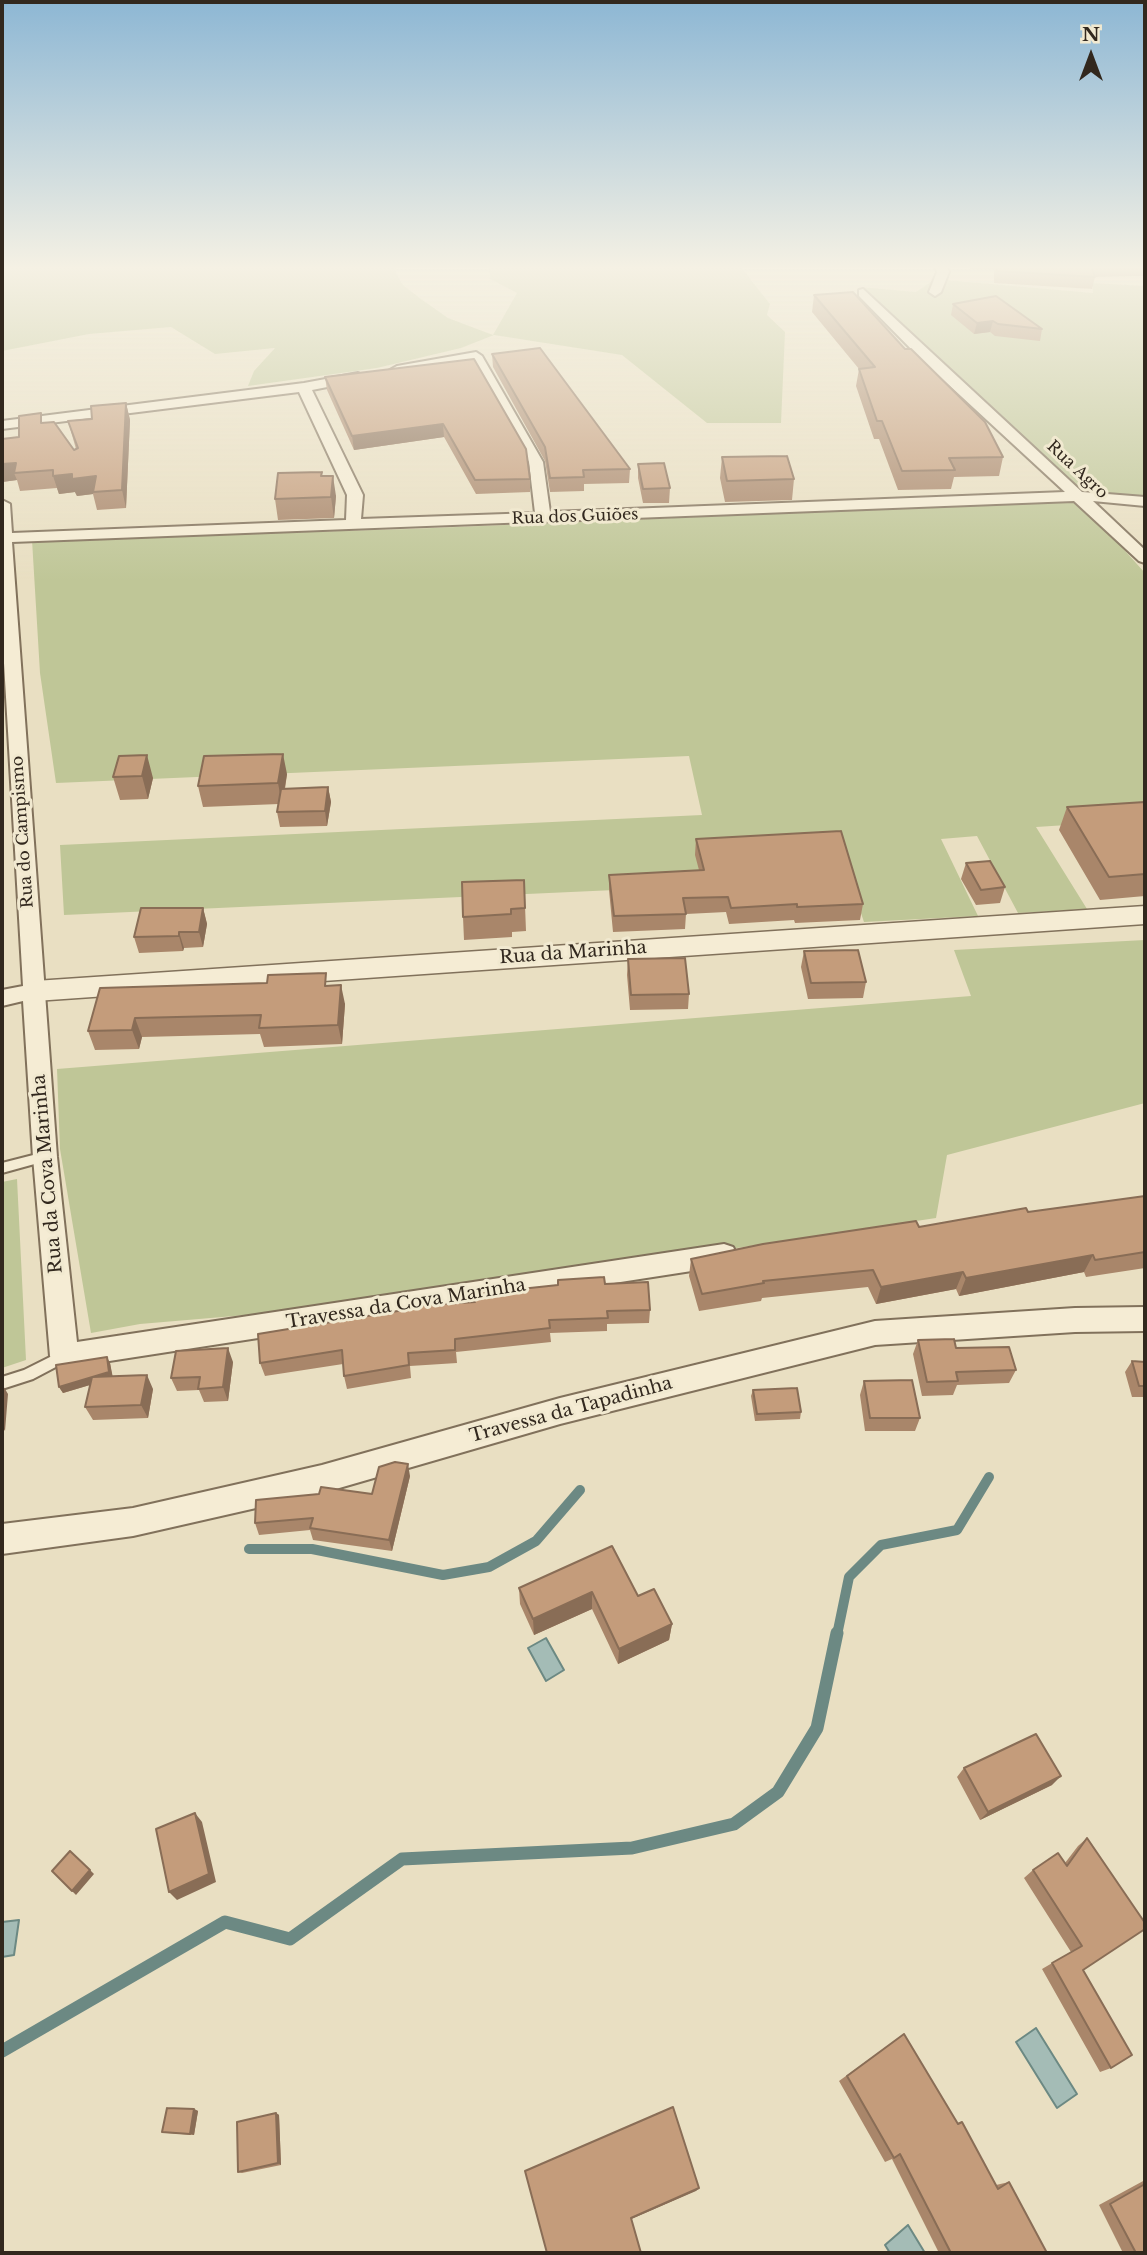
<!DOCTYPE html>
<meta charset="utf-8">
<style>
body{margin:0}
#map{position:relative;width:1147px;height:2255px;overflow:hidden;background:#e9dfc2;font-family:"Libre Baskerville",serif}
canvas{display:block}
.frame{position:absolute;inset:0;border:4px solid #32281e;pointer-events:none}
.north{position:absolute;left:1056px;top:21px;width:70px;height:70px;-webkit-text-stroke:5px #f1e9d0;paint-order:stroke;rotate:0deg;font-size:19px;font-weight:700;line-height:28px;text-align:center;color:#32281e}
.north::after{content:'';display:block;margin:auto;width:24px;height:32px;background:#32281e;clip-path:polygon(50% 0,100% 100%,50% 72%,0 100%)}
</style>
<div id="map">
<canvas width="1147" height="2255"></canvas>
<div class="frame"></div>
<div class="north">N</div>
</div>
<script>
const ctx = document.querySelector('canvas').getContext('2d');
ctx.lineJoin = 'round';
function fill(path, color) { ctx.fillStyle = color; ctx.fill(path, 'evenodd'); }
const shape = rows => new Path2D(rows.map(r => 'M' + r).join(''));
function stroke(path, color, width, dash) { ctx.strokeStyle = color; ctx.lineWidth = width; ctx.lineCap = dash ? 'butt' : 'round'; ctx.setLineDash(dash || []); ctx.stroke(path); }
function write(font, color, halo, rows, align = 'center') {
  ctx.font = font + ' "Libre Baskerville",serif'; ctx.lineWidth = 6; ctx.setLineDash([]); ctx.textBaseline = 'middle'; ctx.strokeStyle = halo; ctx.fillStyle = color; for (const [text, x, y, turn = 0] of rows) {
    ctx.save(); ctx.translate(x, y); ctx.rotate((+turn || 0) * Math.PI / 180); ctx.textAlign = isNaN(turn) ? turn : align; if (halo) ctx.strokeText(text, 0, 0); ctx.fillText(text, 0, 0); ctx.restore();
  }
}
fill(shape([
 [2,266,396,266,396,273,403,285,421,299,448,318,493,335,517,293,490,279,489,266,740,266,770,304,767,315,785,332,781,423,707,423,622,355,494,335,461,348,377,368,248,386,254,371,275,348,215,354,171,327,89,334,2,351],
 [935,279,1093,293,1092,283,1145,286,1145,505,1084,501,1100,523,1145,573,1145,820,1036,827,1087,909,1018,913,977,836,941,839,978,916,864,922,838,846,703,886,64,915,60,845,702,815,689,756,56,783,40,673,32,540,409,529,1081,501,861,287,916,292],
 [1145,940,1145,1103,947,1155,936,1218,352,1306,140,1324,91,1333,60,1149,57,1069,971,996,954,950],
 [17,1179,26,1360,2,1368,2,1182]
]), '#bfc697');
const water = shape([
 [546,1638,564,1670,546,1681,528,1648,546,1638],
 [19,1920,14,1955,2,1957,2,1922,19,1920],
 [1036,2028,1077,2094,1057,2108,1016,2042,1036,2028],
 [908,2225,925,2253,890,2253,885,2245,908,2225]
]);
fill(water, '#a4bcb6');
stroke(water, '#6c8983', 2);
stroke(shape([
 [249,1549,312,1549,443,1575,489,1567,536,1541,580,1490],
 [837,1635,849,1577,881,1545,957,1530,989,1477]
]), '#6c8983', 10);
stroke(shape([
 [2,2051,225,1922,290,1939,402,1859,632,1848,734,1824,778,1792,817,1728,837,1633]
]), '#6c8983', 13);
const service = shape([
 [45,1152,49,1154,51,1157,49,1160,2,1173,2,1163,45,1152],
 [64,1350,69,1352,71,1356,69,1360,33,1379,2,1389,2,1377,24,1370,64,1350]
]);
const minor = shape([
 [935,266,947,266,949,272,941,292,935,296,929,292,937,272,935,266],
 [863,289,1082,492,1145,497,1145,506,1093,501,1145,550,1145,563,1139,561,1074,501,12,542,57,1157,77,1342,724,1244,733,1247,737,1255,733,1263,724,1266,64,1368,54,1365,50,1356,33,1157,23,1001,2,1006,2,990,23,986,2,629,2,500,10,504,12,533,346,520,347,495,299,392,2,429,2,421,304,383,358,373,365,377,363,380,312,390,363,495,361,519,535,513,529,462,472,361,397,374,390,370,397,366,476,352,482,356,543,462,550,512,1065,492,923,361,859,296,859,290,863,289],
 [1145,1307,1145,1331,1075,1332,875,1345,560,1424,322,1493,133,1536,2,1554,2,1524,133,1508,322,1465,560,1398,875,1321,1075,1308,1145,1307]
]);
const tertiary = shape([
 [1145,906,1145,924,35,1001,25,998,21,991,25,984,35,981,1145,906]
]);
stroke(service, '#81715b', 4);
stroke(minor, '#81715b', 4);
stroke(tertiary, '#81715b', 3);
fill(service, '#f5ecd4');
fill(minor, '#f5ecd4');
fill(tertiary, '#f5ecd4');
fill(shape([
 [969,266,1145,266,1143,276,1095,277,1092,289,994,283,994,269,970,269],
 [814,295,1003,457,999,476,954,477,951,489,898,490,879,439,874,439,856,386,859,369,812,312],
 [953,304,1042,329,1040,341,995,336,990,332,974,334,951,315],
 [492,354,630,469,629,483,584,484,584,491,550,492,545,461,493,367],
 [325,377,526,449,530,479,530,492,476,494,444,437,354,450,327,390],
 [126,403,130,420,126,508,97,510,93,494,77,496,75,492,59,494,57,488,20,491,17,480,2,482,19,437,43,423,74,450,76,449,68,421,92,419],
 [722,457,794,479,792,500,725,502,720,478],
 [638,464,670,488,669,503,643,503,638,478],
 [322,476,336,496,334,518,278,520,275,499],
 [119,756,153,778,148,799,120,800,113,777],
 [287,774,285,789,328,787,331,802,327,826,280,827,277,812,279,804,203,807,198,786],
 [1145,802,1145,896,1100,900,1059,830,1067,807],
 [696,839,863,904,860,920,795,923,794,920,729,924,726,912,686,914,685,929,613,932,609,890,609,875,699,870,695,855],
 [966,863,1005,887,1000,903,976,905,961,879],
 [524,880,526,931,512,932,512,937,464,940,463,917],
 [203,908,207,924,203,947,184,948,183,951,139,953,134,937],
 [804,951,866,982,863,998,808,999,801,967],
 [628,959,689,994,688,1009,630,1010,627,975],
 [328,986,345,1004,342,1044,264,1047,260,1034,142,1037,139,1049,95,1050,88,1031,100,988],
 [1145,1196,1145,1268,1086,1277,1084,1272,959,1296,956,1289,876,1304,868,1287,762,1298,761,1301,699,1311,689,1276,691,1259],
 [605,1284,650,1310,649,1323,607,1324,607,1331,550,1333,551,1342,456,1352,457,1363,410,1366,411,1378,347,1389,344,1376,343,1364,265,1376,260,1363,475,1302],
 [918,1340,956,1348,1016,1370,1009,1383,957,1385,953,1395,922,1396,913,1354],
 [1132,1361,1145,1362,1145,1397,1132,1397,1125,1372],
 [233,1362,228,1401,204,1402,199,1390,177,1391,171,1378],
 [110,1363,112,1376,153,1389,148,1418,93,1420,85,1407,90,1385,63,1393,59,1387],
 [864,1381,920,1418,915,1431,865,1431,860,1395],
 [753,1390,801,1412,800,1419,755,1421,751,1396],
 [410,1476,392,1551,313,1540,310,1530,259,1535,255,1523,372,1494],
 [519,1588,638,1596,672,1624,669,1640,618,1664,592,1609,534,1635,520,1604],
 [964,1768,1052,1785,980,1820,957,1777],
 [1087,1838,1083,1970,1111,2068,1100,2072,1042,1969,1071,1952,1024,1878,1033,1870,1065,1863,1078,1846],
 [904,2034,957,2123,962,2122,996,2185,1009,2182,1047,2253,939,2253,892,2159,885,2162,839,2081],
 [194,2109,198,2111,194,2135,167,2133,162,2132],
 [276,2113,279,2115,281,2165,242,2173,238,2172],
 [1145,2180,1145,2253,1123,2253,1099,2205]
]), '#a9866a');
fill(shape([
 [993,321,990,332,974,334,977,323],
 [126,403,130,420,126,508,122,490],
 [443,424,444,437,354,450,352,436],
 [16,463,14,473,17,480,2,482,2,464],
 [72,474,96,476,93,494,77,496,75,492,59,494,53,476],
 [333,476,336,496,334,518,331,497],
 [283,754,287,774,282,804,278,783],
 [147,755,153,778,148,799,142,776],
 [328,787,331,802,327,826,325,811],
 [203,908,207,924,203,947,199,932],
 [179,932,184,948,183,951,179,936],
 [341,985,345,1004,342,1044,338,1025],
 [135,1018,142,1037,139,1049,132,1030],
 [1093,1255,1084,1272,959,1296,966,1278],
 [963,1272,956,1289,876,1304,881,1287],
 [228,1348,233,1362,228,1401,223,1387],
 [107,1357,110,1363,113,1378,63,1393,59,1387],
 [147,1375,153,1389,148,1418,141,1405],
 [2,1384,8,1394,5,1431,2,1426],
 [408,1464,410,1476,392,1551,389,1540],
 [592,1592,592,1609,534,1635,533,1619],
 [672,1624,669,1640,618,1664,619,1649],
 [1061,1776,1052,1785,980,1820,988,1812],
 [195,1813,202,1822,216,1882,177,1900,169,1892],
 [75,1855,94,1874,76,1895,72,1891],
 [194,2109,198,2111,194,2135,190,2134],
 [276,2113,279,2115,281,2165,278,2163],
 [699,2188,696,2191,629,2220,631,2218]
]), '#896d56');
const building = shape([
 [997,266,1091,266,1095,277,997,271,997,266],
 [853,292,905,349,911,349,985,422,1003,457,949,458,955,470,902,471,882,421,877,421,859,369,875,367,814,295,853,292],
 [996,296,1042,329,998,324,993,321,977,323,953,304,996,296],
 [540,348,630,469,583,470,584,477,550,478,545,447,492,354,540,348],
 [474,359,526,449,530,479,475,480,443,424,352,436,325,377,474,359],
 [126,403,122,490,93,492,96,476,72,479,72,474,53,476,53,470,14,473,16,463,2,464,2,439,19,437,19,416,41,413,41,423,54,422,74,450,78,448,68,421,92,419,91,406,126,403],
 [787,456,794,479,727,481,722,457,787,456],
 [664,463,670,488,643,489,638,464,664,463],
 [322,472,321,476,333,476,331,497,275,499,278,473,322,472],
 [283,754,278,783,198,786,204,756,283,754],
 [147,755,142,776,113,777,119,756,147,755],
 [328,787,325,811,277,812,281,789,328,787],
 [1145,802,1145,874,1109,877,1067,807,1145,802],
 [841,831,863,904,797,907,797,904,731,908,728,897,683,898,686,914,614,916,609,875,704,870,696,839,841,831],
 [990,861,1005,887,981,890,966,863,990,861],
 [524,880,525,908,511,909,511,914,463,917,462,882,524,880],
 [141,908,203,908,199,932,179,932,179,936,134,937,141,908],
 [858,950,866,982,811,983,804,951,858,950],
 [685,958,689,994,631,995,628,959,685,958],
 [326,973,325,986,341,985,338,1025,259,1028,261,1015,135,1018,132,1030,88,1031,100,988,267,983,268,975,326,973],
 [1145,1196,1145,1252,1095,1260,1093,1255,966,1278,963,1272,881,1287,873,1270,763,1281,764,1283,702,1294,691,1259,763,1244,916,1221,919,1227,1026,1208,1028,1212,1145,1196],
 [604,1277,605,1284,648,1282,650,1310,607,1311,608,1318,549,1320,550,1328,455,1339,455,1350,408,1353,409,1365,344,1376,342,1350,260,1363,258,1334,410,1309,410,1306,475,1302,474,1294,558,1285,558,1280,604,1277],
 [954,1339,956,1348,1009,1347,1016,1370,956,1372,958,1381,927,1382,918,1340,954,1339],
 [228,1348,223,1387,198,1389,200,1377,171,1378,176,1351,228,1348],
 [107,1357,109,1372,59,1387,56,1365,107,1357],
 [1132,1361,1145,1362,1145,1386,1139,1386,1132,1361],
 [147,1375,141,1405,85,1407,92,1377,147,1375],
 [912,1380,920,1418,870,1418,864,1381,912,1380],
 [797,1388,801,1412,757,1414,753,1390,797,1388],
 [395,1462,408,1464,389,1540,310,1528,313,1518,255,1523,256,1500,319,1494,321,1487,372,1494,379,1467,395,1462],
 [612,1546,638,1596,654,1589,672,1624,619,1649,592,1592,533,1619,519,1588,612,1546],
 [1036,1734,1061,1776,988,1812,964,1768,1036,1734],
 [195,1813,209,1874,169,1892,156,1829,195,1813],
 [1087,1838,1145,1923,1145,1929,1083,1970,1132,2055,1111,2068,1052,1963,1082,1946,1033,1870,1058,1853,1067,1866,1087,1838],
 [70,1851,90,1870,72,1891,52,1871,70,1851],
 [904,2034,958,2124,962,2122,998,2189,1009,2182,1047,2253,951,2253,900,2154,894,2158,847,2076,904,2034],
 [673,2107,699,2188,631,2218,641,2253,547,2253,525,2171,673,2107],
 [167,2108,194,2109,190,2134,162,2132,167,2108],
 [276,2113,278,2163,238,2172,237,2122,276,2113],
 [1145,2184,1145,2253,1136,2253,1110,2204,1145,2184]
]);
fill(building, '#c49c7b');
stroke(building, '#896d56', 2);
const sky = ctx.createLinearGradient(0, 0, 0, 582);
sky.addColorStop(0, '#8db7d4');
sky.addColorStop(0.46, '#f5f1e4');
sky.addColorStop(1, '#f5f1e400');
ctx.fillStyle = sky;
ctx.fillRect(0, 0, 1147, 582);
write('16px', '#32281e', '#f1e9d0', [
 ["Rua Agro",1077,470,43],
 ["Rua dos Guiões",575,517,-2],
 ["Rua do Campismo",23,832,-94]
]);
write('18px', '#32281e', '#f1e9d0', [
 ["Rua da Marinha",573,953,-4],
 ["Rua da Cova Marinha",48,1174,-95],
 ["Travessa da Cova Marinha",406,1304,-9],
 ["Travessa da Tapadinha",571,1410,-15]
]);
</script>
